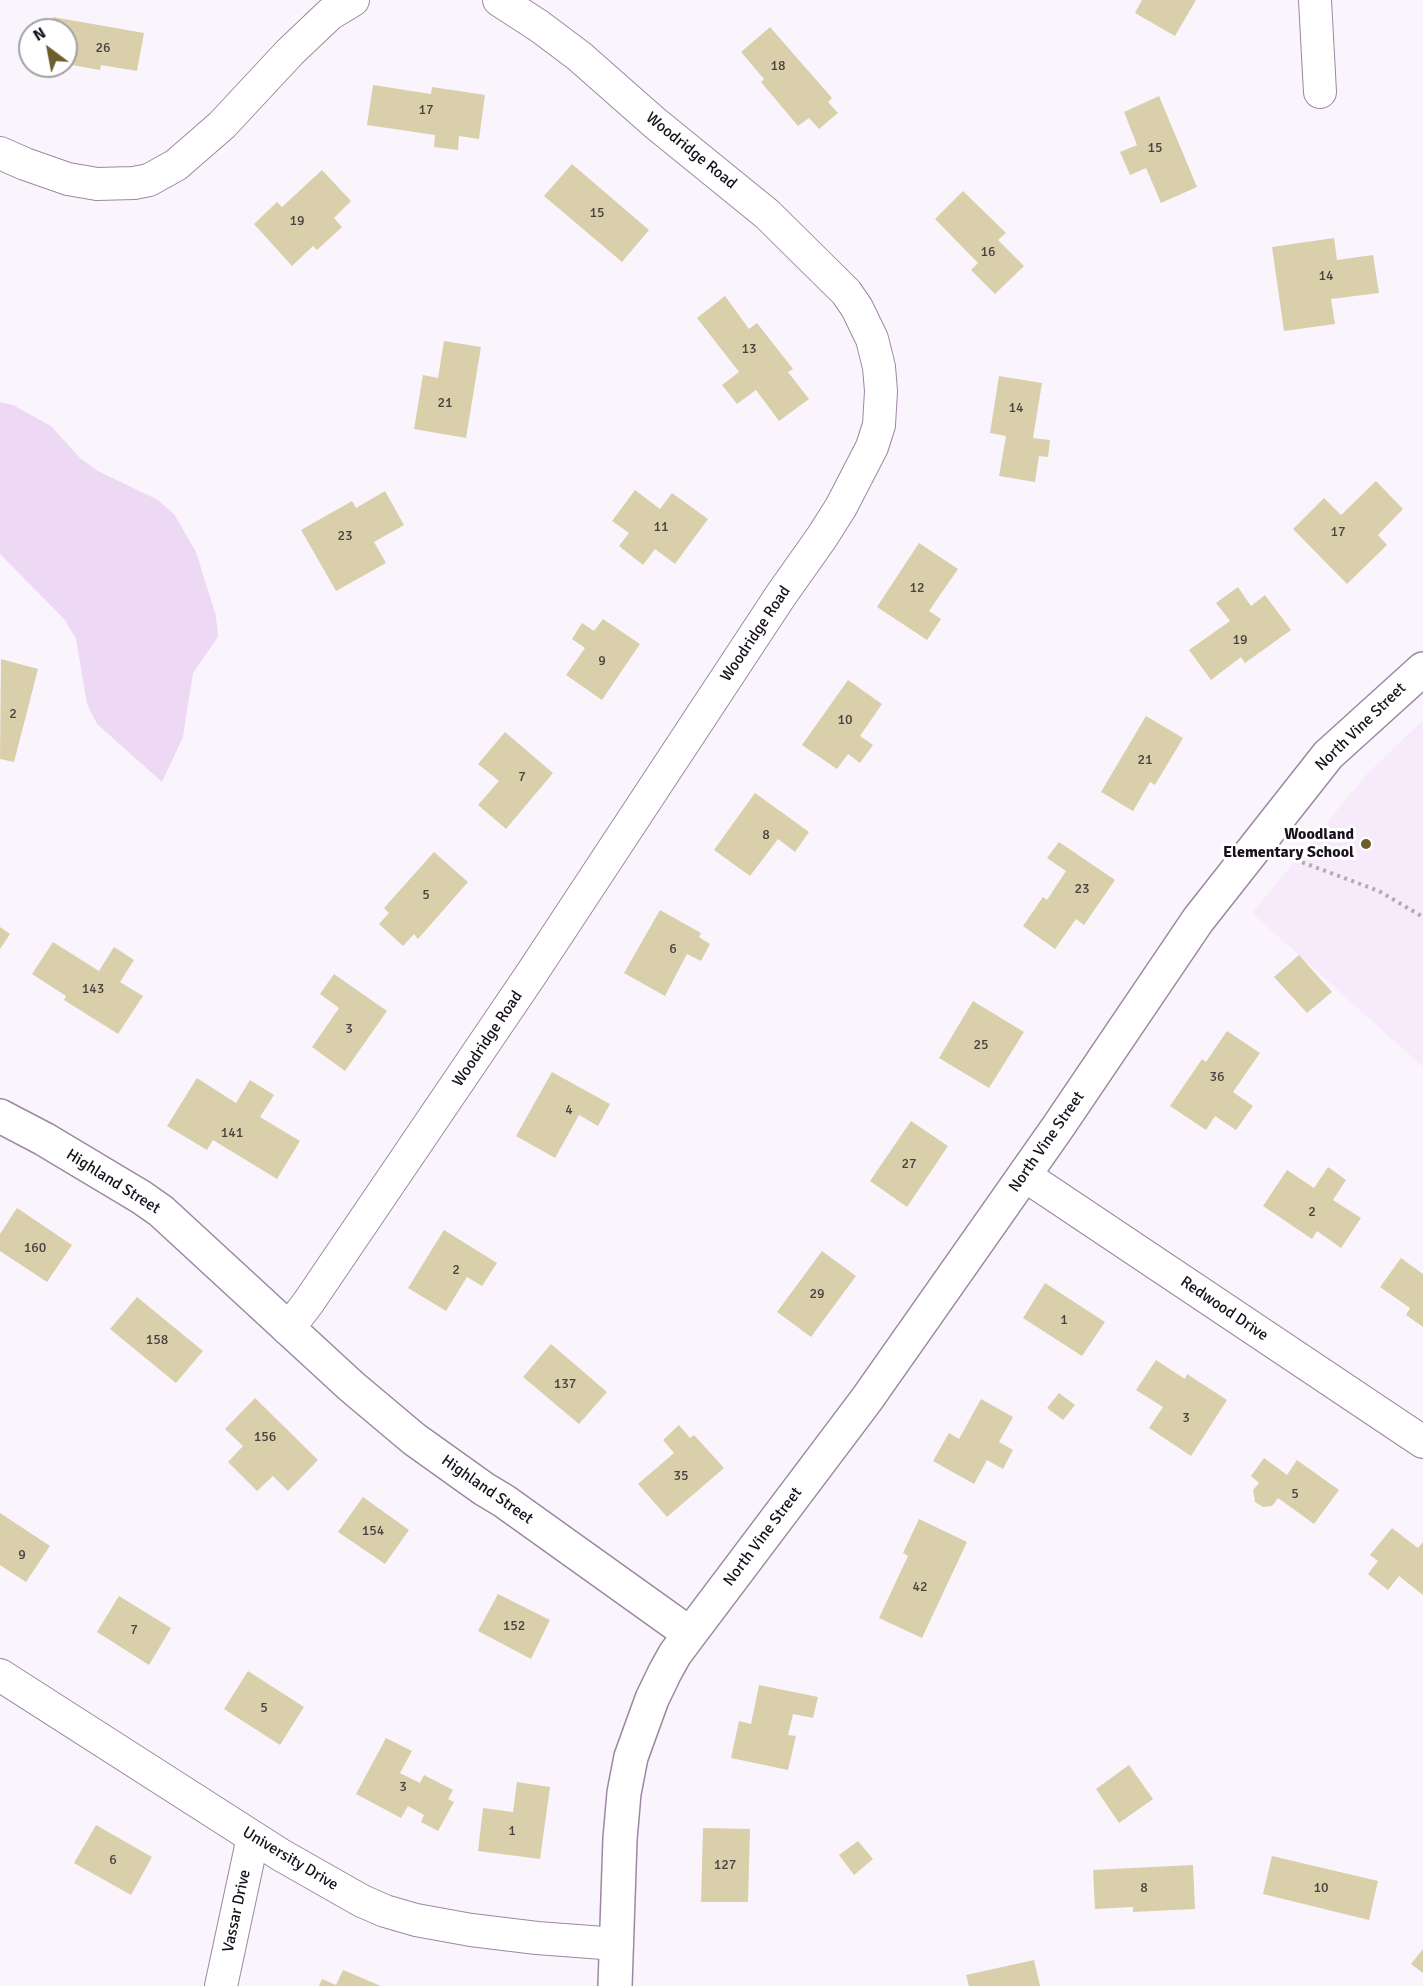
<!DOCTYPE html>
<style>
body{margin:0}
#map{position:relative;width:1423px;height:1986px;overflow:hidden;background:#faf5fc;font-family:Signika,sans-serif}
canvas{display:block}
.north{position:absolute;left:18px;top:18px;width:60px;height:60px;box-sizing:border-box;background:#fff;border:2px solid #a3a0a4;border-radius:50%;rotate:328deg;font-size:16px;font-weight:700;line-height:24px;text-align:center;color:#19111c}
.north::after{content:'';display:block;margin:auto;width:21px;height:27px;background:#6c5f2c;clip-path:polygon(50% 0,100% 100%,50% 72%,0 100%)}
</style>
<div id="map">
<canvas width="1423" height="1986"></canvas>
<div class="north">N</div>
</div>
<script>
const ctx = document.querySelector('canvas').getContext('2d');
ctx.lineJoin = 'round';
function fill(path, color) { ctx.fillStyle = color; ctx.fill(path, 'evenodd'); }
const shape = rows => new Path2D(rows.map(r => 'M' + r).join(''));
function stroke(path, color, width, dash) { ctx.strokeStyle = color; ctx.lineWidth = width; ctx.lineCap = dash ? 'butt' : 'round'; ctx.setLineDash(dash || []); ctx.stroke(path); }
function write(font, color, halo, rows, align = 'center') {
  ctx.font = font + ' Signika,sans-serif'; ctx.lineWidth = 6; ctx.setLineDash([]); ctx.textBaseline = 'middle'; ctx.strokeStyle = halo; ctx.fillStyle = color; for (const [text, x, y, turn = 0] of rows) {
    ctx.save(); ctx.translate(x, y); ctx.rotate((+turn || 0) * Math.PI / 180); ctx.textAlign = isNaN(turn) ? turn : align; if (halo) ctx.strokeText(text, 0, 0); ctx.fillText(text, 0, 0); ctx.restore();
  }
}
fill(shape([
 [1423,720,1423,1067,1252,913,1366,775]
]), '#f7ebfb');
fill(shape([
 [0,402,13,405,51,426,80,458,98,471,158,500,174,514,196,552,216,616,218,637,193,673,183,737,162,782,97,724,87,704,76,639,65,620,0,554]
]), '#eed9f5');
fill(shape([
 [1142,0,1196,0,1175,36,1135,13],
 [53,17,144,33,137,71,101,65,100,70,66,64,66,30,51,30],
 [770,27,832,98,828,102,838,113,819,129,809,118,798,126,761,82,764,79,741,52],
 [373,85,431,94,432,87,485,95,479,139,459,136,458,150,434,147,435,135,367,125],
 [1159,96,1197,187,1161,203,1146,168,1130,175,1120,152,1137,145,1124,112],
 [572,164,649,230,622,262,544,196],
 [322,170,351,201,334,218,342,227,317,250,313,246,292,266,254,224,277,202,282,207],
 [963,191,1006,233,998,240,1024,266,995,294,971,270,978,263,935,219],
 [1334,238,1337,260,1373,255,1379,293,1331,299,1335,324,1284,331,1272,247],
 [725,296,749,329,757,323,793,369,788,372,809,399,779,421,756,390,737,404,722,385,739,372,697,318],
 [444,341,481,347,466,438,414,429,423,375,438,378],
 [999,376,1042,383,1033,438,1050,440,1048,457,1039,456,1035,482,999,476,1006,436,990,433],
 [1376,481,1403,509,1378,535,1387,545,1347,584,1293,529,1324,498,1341,515],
 [635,490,660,509,672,493,708,519,675,564,655,549,643,565,619,546,629,533,612,521],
 [385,491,404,525,374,542,386,563,336,591,301,530,352,501,356,508],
 [919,543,958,569,929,611,941,619,927,640,877,607],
 [1238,587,1251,606,1265,595,1291,630,1245,663,1241,657,1211,680,1189,650,1230,621,1216,603],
 [603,619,640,644,602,700,566,675,585,648,572,639,582,623,594,631],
 [1,659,38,669,14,762,0,759],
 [848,680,882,704,860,736,873,745,860,763,848,754,837,769,802,745],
 [1146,716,1183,738,1155,785,1150,782,1133,811,1101,792],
 [505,732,553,773,506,829,478,805,499,781,478,764],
 [755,793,809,832,795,852,778,839,750,876,714,850],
 [1059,842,1115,880,1084,925,1076,919,1055,949,1023,926,1043,897,1047,900,1066,871,1047,858],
 [434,852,468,882,418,939,414,934,403,946,379,924,389,913,384,908],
 [660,910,701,933,699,937,710,944,701,961,687,954,665,996,624,973],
 [0,927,10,934,0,949],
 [53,942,99,971,114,947,134,960,120,982,143,996,118,1034,64,1000,66,996,32,974],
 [1299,955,1332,992,1307,1013,1274,977],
 [334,974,387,1011,345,1071,312,1047,339,1008,320,994],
 [973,1001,1024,1032,989,1088,939,1058],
 [1227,1031,1260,1053,1233,1092,1253,1106,1236,1130,1215,1116,1206,1130,1170,1106,1202,1059,1206,1062],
 [552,1072,610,1104,598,1126,579,1115,555,1158,516,1136],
 [197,1078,236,1103,250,1080,274,1095,260,1117,300,1141,277,1179,213,1140,207,1150,167,1126],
 [911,1121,948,1146,907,1207,870,1181],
 [1328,1167,1346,1180,1333,1200,1361,1218,1341,1248,1317,1231,1312,1239,1263,1206,1287,1170,1314,1188],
 [17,1208,72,1245,47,1282,0,1251,0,1234],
 [444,1230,497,1263,482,1286,467,1277,446,1311,408,1288],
 [822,1251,856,1276,811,1337,777,1312],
 [1401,1258,1423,1274,1423,1327,1406,1315,1410,1308,1380,1287],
 [1045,1283,1105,1322,1082,1356,1023,1318],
 [137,1297,203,1351,176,1383,110,1329],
 [551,1344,607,1392,579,1424,523,1377],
 [1156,1360,1185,1379,1187,1374,1227,1400,1191,1456,1149,1428,1163,1407,1136,1390],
 [1059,1393,1075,1405,1063,1420,1047,1408],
 [255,1398,318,1460,288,1491,273,1476,257,1491,228,1462,243,1446,225,1429],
 [981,1399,1013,1417,999,1442,1013,1450,1003,1469,987,1460,974,1484,933,1461,949,1433,959,1439],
 [679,1425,690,1438,694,1435,724,1468,667,1517,638,1484,674,1453,663,1440],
 [1264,1458,1287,1475,1297,1460,1339,1490,1314,1524,1278,1498,1272,1506,1263,1507,1255,1502,1253,1490,1259,1483,1251,1476],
 [363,1497,409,1530,385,1564,338,1532],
 [0,1513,50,1546,26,1582,0,1565],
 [919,1519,967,1542,922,1638,879,1618,908,1556,903,1553],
 [1392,1528,1418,1548,1423,1542,1423,1595,1399,1576,1388,1590,1368,1574,1378,1561,1370,1555],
 [498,1594,550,1620,531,1659,478,1631],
 [119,1596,171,1628,149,1665,97,1632],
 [248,1671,304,1707,280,1745,224,1709],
 [759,1685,818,1697,813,1718,793,1714,788,1735,796,1736,788,1770,731,1758,739,1721,751,1724],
 [386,1738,412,1751,400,1773,420,1783,424,1775,453,1790,448,1799,454,1802,438,1831,421,1822,424,1815,408,1806,401,1818,356,1794],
 [1129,1765,1153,1799,1119,1823,1096,1789],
 [517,1782,550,1787,540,1859,478,1851,483,1808,513,1812],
 [96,1825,152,1857,131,1895,74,1863],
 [703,1828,750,1829,748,1902,701,1902],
 [858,1841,873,1859,854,1875,839,1855],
 [1272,1856,1378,1881,1369,1920,1263,1894],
 [1193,1865,1195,1909,1133,1912,1133,1907,1095,1909,1093,1870],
 [1423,1949,1423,1973,1411,1964],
 [1034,1960,1040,1986,969,1986,966,1975],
 [343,1970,381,1986,319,1986,322,1979,336,1985]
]), '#dacfab');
const street = shape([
 [1315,0,1320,92],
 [0,153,25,164,68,179,97,184,134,183,149,180,176,165,222,125,290,52,330,14,353,0],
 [1024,1175,1423,1442],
 [288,1329,308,1303,532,973,781,595,822,537,841,507,872,447,879,425,881,391,879,367,872,339,857,308,846,292,767,214,655,123,579,56,539,26,499,0],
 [0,1675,281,1855,362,1901,385,1911,416,1920,471,1930,537,1938,617,1944],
 [221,1986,253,1837]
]);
const secondary = shape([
 [0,1116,44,1139,141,1197,161,1211,351,1386,414,1439,484,1489,504,1501,690,1634,675,1654,665,1672,652,1699,631,1757,624,1793,620,1839,615,1986],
 [690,1634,867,1399,1058,1127,1198,920,1328,755,1423,669]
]);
stroke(street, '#9d87a4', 34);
stroke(secondary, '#9d87a4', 36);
stroke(shape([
 [1288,857,1379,891,1423,917]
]), '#b0aab3', 4, [3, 4.5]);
stroke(street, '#fff', 32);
stroke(secondary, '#fff', 33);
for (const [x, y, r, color] of [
 [1366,844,6,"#6c5f2c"]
]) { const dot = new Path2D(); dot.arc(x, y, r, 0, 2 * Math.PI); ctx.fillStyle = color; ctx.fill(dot); stroke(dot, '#fff', 2); }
write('14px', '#494040', null, [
 ["26",103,48],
 ["18",778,66],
 ["17",426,110],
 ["15",1155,148],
 ["15",597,213],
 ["19",297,221],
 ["16",988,252],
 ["14",1326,276],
 ["13",749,349],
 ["21",445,403],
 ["14",1016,408],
 ["11",661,527],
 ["17",1338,532],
 ["23",345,536],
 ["12",917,588],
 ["19",1240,640],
 ["9",602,661],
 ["2",13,714],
 ["10",845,720],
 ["21",1145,760],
 ["7",522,777],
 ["8",766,835],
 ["23",1082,889],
 ["5",426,895],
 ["6",673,949],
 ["143",93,989],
 ["3",349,1029],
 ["25",981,1045],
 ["36",1217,1077],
 ["4",569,1110],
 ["141",232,1133],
 ["27",909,1164],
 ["2",1312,1212],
 ["160",35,1248],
 ["2",456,1270],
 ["29",817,1294],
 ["1",1064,1320],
 ["158",157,1340],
 ["137",565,1384],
 ["3",1186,1418],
 ["156",265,1437],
 ["35",681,1476],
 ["5",1295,1494],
 ["154",373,1531],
 ["9",22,1555],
 ["42",920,1587],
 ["152",514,1626],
 ["7",134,1630],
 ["5",264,1708],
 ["3",403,1787],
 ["1",512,1831],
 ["6",113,1860],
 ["127",725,1865],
 ["8",1144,1888],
 ["10",1321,1888]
]);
write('16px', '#19111c', '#fff', [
 ["Woodridge Road",691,151,39],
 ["Woodridge Road",756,634,-56],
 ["North Vine Street",1361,727,-44],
 ["Woodridge Road",488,1039,-56],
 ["North Vine Street",1047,1142,-55],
 ["Highland Street",113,1182,32],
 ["Redwood Drive",1224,1309,34],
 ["Highland Street",487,1490,35],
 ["North Vine Street",763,1537,-53],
 ["University Drive",290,1859,31],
 ["Vassar Drive",237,1911,-78]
]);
write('bold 16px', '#19111c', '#fff', [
 ["Woodland",1354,835],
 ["Elementary School",1354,853]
], 'right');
</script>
